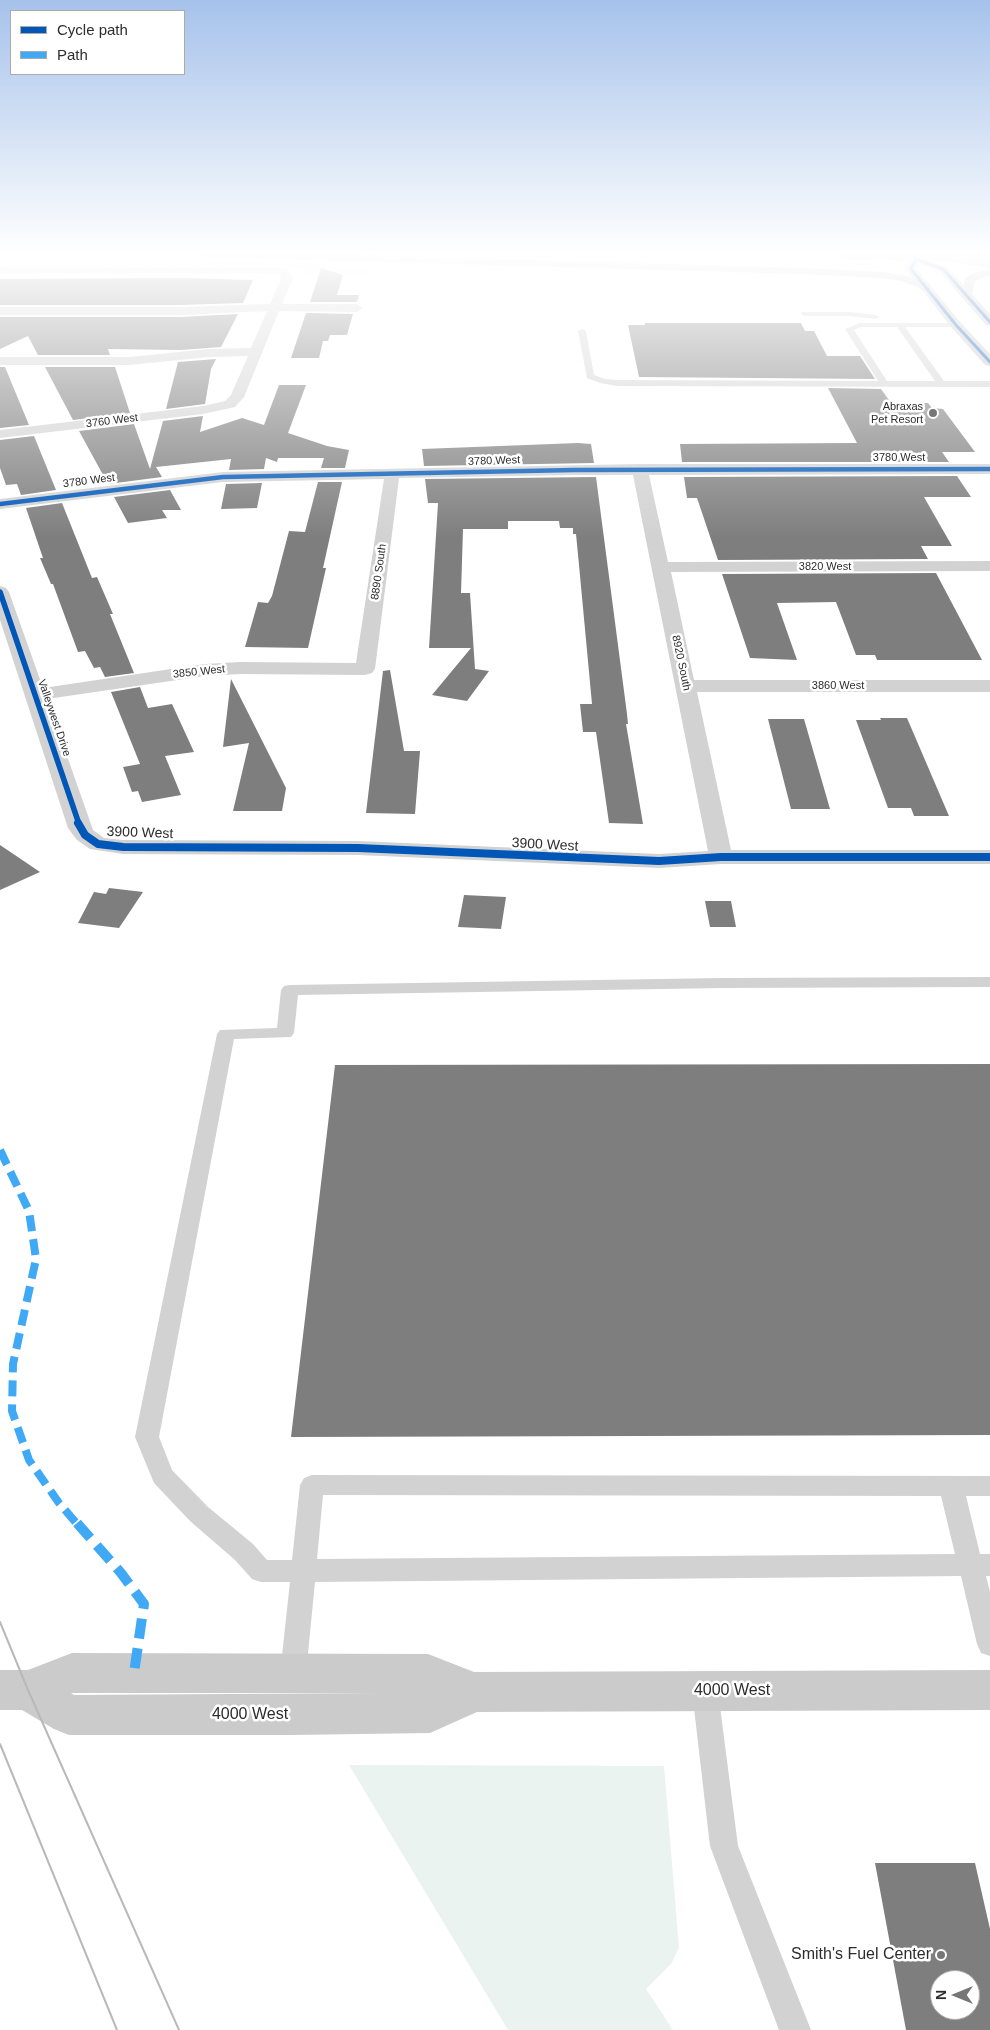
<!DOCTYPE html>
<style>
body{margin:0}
#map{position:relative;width:990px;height:2030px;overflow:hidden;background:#fff;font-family:Arial,sans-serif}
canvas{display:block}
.legend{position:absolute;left:10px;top:10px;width:175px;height:65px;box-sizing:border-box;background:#fff;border:1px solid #ababab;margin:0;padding:6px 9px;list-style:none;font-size:15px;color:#2d2d2d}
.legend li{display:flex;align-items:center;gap:10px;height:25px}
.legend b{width:25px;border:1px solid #ababab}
.north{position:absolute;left:930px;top:1970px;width:50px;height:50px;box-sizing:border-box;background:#fff;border:1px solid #ababab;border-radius:50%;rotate:270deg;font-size:14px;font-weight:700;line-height:20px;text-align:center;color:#2d2d2d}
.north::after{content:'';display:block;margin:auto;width:18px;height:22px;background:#767676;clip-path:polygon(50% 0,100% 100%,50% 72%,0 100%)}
</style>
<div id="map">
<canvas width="990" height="2030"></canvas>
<ul class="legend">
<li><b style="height:6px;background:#0057b8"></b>Cycle path</li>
<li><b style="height:6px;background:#3fa9f5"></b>Path</li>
</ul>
<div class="north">N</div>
</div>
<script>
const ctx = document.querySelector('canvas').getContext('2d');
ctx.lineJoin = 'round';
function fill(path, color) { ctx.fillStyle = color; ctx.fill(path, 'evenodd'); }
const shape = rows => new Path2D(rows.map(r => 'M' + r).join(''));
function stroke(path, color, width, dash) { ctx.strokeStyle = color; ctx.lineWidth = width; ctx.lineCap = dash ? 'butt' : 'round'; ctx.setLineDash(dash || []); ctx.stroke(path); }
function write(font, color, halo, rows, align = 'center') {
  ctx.font = font + ' Arial,sans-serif'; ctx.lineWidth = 5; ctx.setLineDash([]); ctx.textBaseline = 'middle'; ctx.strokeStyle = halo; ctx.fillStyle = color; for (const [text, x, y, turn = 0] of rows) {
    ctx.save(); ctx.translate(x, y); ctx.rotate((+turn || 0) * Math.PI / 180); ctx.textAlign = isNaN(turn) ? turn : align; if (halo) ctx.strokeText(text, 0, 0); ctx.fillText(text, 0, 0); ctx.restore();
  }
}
fill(shape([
 [0,262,245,262,371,268,369,274,306,274,305,270,301,268,288,266,0,267],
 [349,1765,664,1766,679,1948,671,1964,646,1989,673,2030,508,2030]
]), '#ebf3f0');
fill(shape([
 [321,268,343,275,337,295,359,295,357,302,310,302],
 [184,278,253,280,243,303,181,305,0,305,0,279],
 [306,313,353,314,347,335,330,335,328,341,323,341,319,358,291,358],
 [238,314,221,347,181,350,108,349,110,355,38,355,28,336,0,349,0,317,181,317],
 [645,323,801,323,805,331,814,331,827,356,860,356,875,379,639,377,628,325,645,325],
 [216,359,211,369,205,404,166,409,178,362],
 [0,367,5,367,29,425,0,428],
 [45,367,115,367,130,413,73,420],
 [279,385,306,385,288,433,327,446,349,450,345,468,321,468,324,458,278,458,277,462,266,458,264,469,229,470,231,459,156,467,162,477,108,484,79,431,134,424,150,469,163,421,203,416,200,432,242,418,264,425],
 [828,388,881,389,891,403,928,403,932,408,943,409,975,452,942,452,949,462,682,462,680,444,857,443],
 [34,436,56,490,21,495,17,484,6,485,0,468,0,440],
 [578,443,591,444,594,463,424,466,422,449],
 [957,476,971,497,924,497,952,546,921,546,928,559,718,560,697,498,687,498,684,477],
 [596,477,627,714,628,724,626,724,643,824,609,823,596,732,583,732,580,704,592,704,579,565,576,534,573,534,573,528,560,528,559,521,508,521,508,529,463,529,461,593,470,593,475,669,489,671,467,701,432,695,471,648,429,648,438,503,428,503,425,479],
 [318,482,342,482,323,568,326,568,308,648,245,647,258,602,268,603,272,596,289,531,305,532],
 [262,483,257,508,221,509,226,484],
 [170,490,181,510,162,510,167,518,128,523,114,497],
 [62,503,92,578,97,577,113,614,110,614,134,673,105,677,100,667,94,668,85,651,78,652,53,584,51,584,40,558,43,558,26,508],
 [936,573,982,660,877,660,875,655,856,655,836,602,777,603,797,660,750,658,722,574],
 [390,670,404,751,420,751,415,814,366,813,383,671],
 [231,679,286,788,282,811,233,811,249,743,223,747],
 [140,687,148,708,172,704,194,752,165,756,181,795,142,802,138,791,132,792,123,767,140,764,111,692],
 [880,718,907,718,949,816,914,816,911,808,888,808,856,720,881,720],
 [768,719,804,719,830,809,791,809],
 [0,845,40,872,0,890],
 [109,888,143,892,119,928,78,923,94,892,106,894],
 [464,895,506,897,501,929,458,927],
 [705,901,731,901,736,927,710,927],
 [990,1064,990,1435,291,1437,335,1065],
 [875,1863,975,1863,990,1929,990,2030,906,2030],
 [940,1980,970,1980,970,2010,940,2010]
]), '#7e7e7e');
fill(shape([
 [802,312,850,312,876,315,880,317,876,319,850,316,805,316,801,314,802,312],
 [860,323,959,323,960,325,956,327,905,327,944,381,990,381,990,387,617,386,600,383,587,378,578,331,582,329,586,331,594,375,605,379,617,380,878,381,845,329,860,323],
 [861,327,897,327,935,381,887,381,854,330,861,327],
 [990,977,990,987,721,988,298,995,294,1033,291,1037,234,1039,159,1437,172,1470,208,1507,253,1544,267,1560,292,1560,300,1485,304,1478,312,1475,990,1476,990,1496,966,1496,980,1554,990,1554,990,1576,986,1576,990,1592,990,1656,981,1653,977,1644,961,1576,315,1582,306,1674,302,1683,293,1686,284,1683,280,1674,290,1582,261,1582,252,1579,235,1560,190,1521,154,1483,135,1437,217,1034,220,1030,277,1028,281,990,284,986,290,985,721,978,990,977],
 [323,1495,941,1496,955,1554,317,1559,323,1495],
 [705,1678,714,1682,718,1691,738,1846,811,2030,779,2030,710,1846,692,1691,696,1682,705,1678]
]), '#d2d2d2');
fill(shape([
 [0,267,283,268,287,269,293,278,282,304,357,304,363,308,357,312,279,311,244,397,235,407,203,414,0,438,0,430,203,406,225,401,231,395,248,356,209,357,129,365,0,365,0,357,129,357,209,349,251,348,267,311,181,315,0,315,0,307,181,307,270,304,281,278,279,274,257,273,0,273,0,267],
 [640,464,990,464,990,474,649,475,668,562,990,561,990,571,671,572,694,680,990,680,990,692,697,692,731,850,990,850,990,864,721,864,659,868,358,855,123,854,90,849,77,840,68,828,0,620,0,586,6,588,9,592,43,688,205,664,240,662,356,663,384,479,223,482,0,509,0,499,223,472,640,464],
 [574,475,633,475,708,851,659,854,358,841,123,840,104,838,93,830,47,699,205,676,240,674,365,675,372,673,375,669,399,478,574,475]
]), '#d2d2d2');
fill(shape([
 [72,1653,428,1654,474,1672,990,1670,990,1710,477,1712,430,1733,291,1735,69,1735,54,1729,22,1710,0,1710,0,1670,28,1670,72,1653],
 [71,1693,382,1693,74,1695,71,1693]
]), '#cbcbcb');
fill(shape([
 [907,254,918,254,920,257,947,267,990,314,990,326,986,325,939,271,919,264,917,269,960,322,990,354,990,366,985,365,952,328,907,271,905,269,910,259,907,254]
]), '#c5c5c5');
fill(shape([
 [200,254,314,254,804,268,883,272,907,276,927,283,929,285,923,289,901,281,883,278,804,274,206,257,200,254],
 [920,254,944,254,990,262,990,268,926,257,920,254],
 [990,269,990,275,975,281,971,299,963,299,961,296,965,278,973,273,990,269]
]), '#bfbfbf');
stroke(shape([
 [0,1622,28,1690,179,2030],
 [0,1744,117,2030]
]), '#b9b9b9', 2);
stroke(shape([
 [846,254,990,255]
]), '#bfbfbf', 12);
stroke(shape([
 [0,1150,29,1211,36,1259,13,1364,12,1411,29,1460,59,1503,78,1525]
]), '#3fa9f5', 8, [16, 8]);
stroke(shape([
 [77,1523,121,1573,144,1604,134,1673]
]), '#3fa9f5', 10, [20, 10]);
stroke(shape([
 [912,254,916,259,943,269,990,322],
 [916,259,911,269,956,325,990,362]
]), '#0057b8', 3);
stroke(shape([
 [0,504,223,477,574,470,990,469]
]), '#0057b8', 4.5);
stroke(shape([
 [0,592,79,824]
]), '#0057b8', 5.5);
stroke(shape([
 [78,823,85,835,98,844,123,847,358,848,659,861,721,857,990,857]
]), '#0057b8', 8);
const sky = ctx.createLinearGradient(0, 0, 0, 538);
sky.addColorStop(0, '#a6c2eb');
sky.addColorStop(0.47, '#fff');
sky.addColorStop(1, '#ffffff00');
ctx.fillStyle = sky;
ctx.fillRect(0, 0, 990, 538);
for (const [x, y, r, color] of [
 [933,413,5,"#767676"],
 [941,1955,5,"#767676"]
]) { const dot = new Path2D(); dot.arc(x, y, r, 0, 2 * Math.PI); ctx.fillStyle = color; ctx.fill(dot); stroke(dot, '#fff', 2); }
write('11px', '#2d2d2d', '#fff', [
 ["Abraxas",923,407],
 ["Pet Resort",923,420]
], 'right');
write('11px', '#2d2d2d', '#fff', [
 ["3760 West",112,421,-7],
 ["3780 West",899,458],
 ["3780 West",494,461,-2],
 ["3780 West",89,481,-7],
 ["3820 West",825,567],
 ["8890 South",379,572,-82],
 ["8920 South",681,663,78],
 ["3850 West",199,672,-6],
 ["3860 West",838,686],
 ["Valleywest Drive",54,718,71]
]);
write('14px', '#2d2d2d', '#fff', [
 ["3900 West",140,833,2],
 ["3900 West",545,845,3]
]);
write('16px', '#2d2d2d', '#fff', [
 ["4000 West",732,1691],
 ["4000 West",250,1715]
]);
write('16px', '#2d2d2d', '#fff', [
 ["Smith's Fuel Center",931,1955]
], 'right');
</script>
